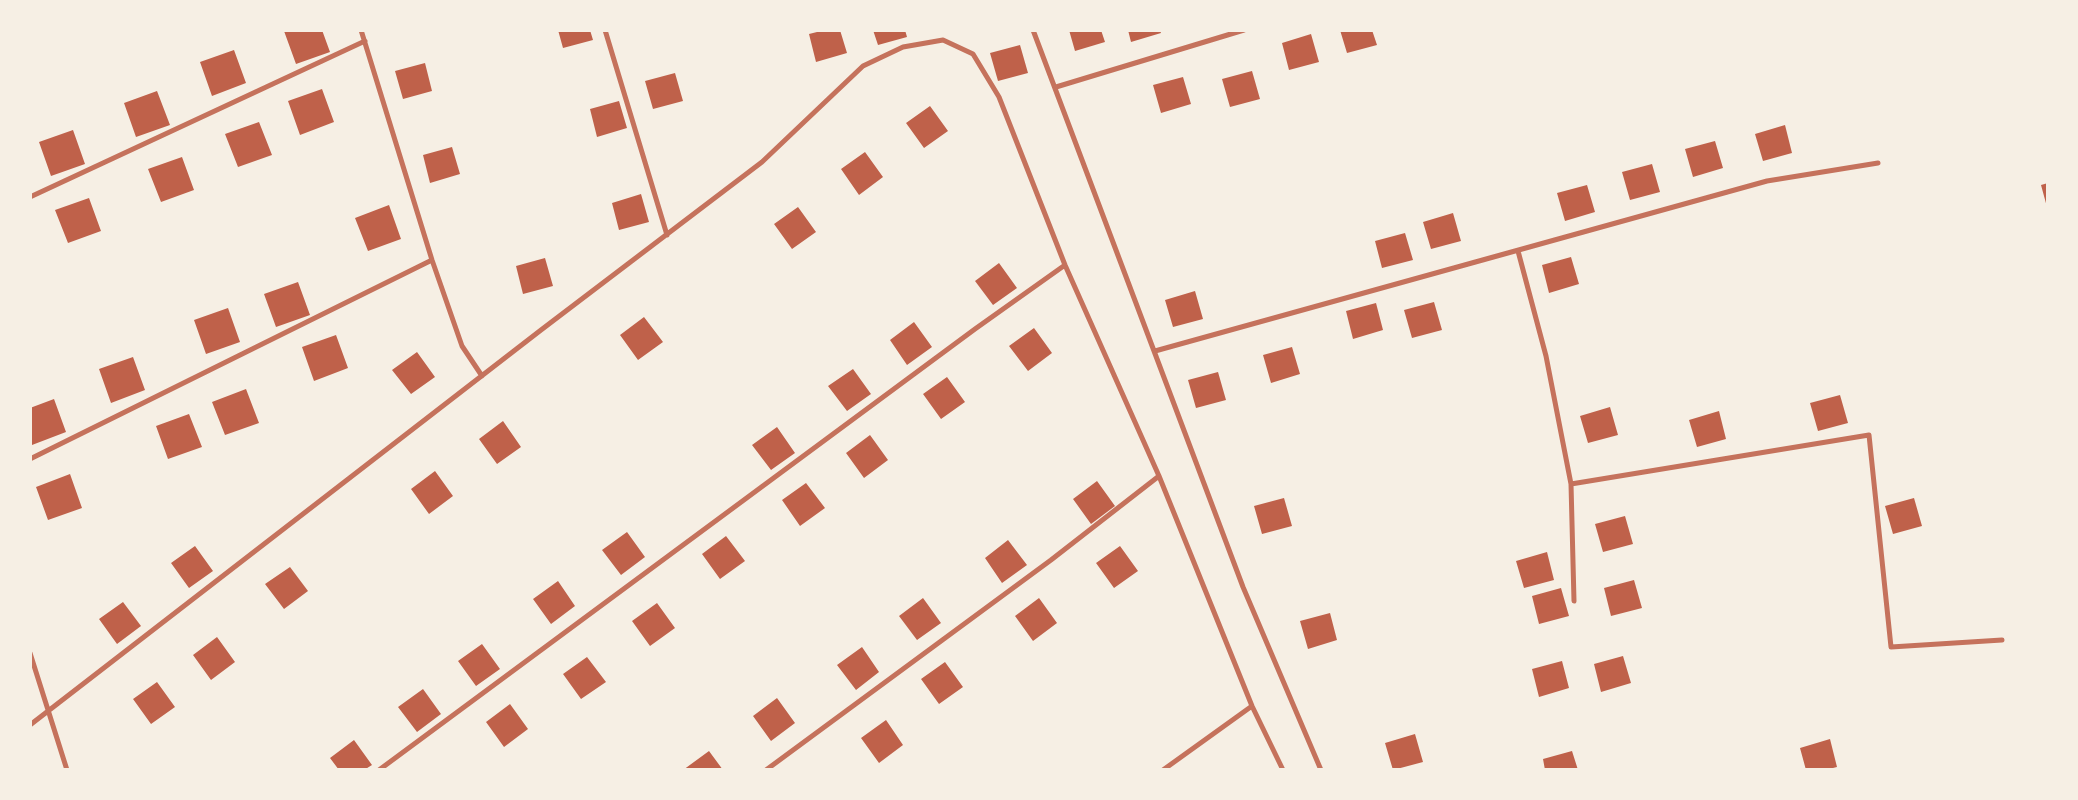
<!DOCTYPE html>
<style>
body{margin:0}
#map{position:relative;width:2078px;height:800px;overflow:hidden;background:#f6efe4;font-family:Lato,sans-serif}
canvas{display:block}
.frame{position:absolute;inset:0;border:32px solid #f6efe4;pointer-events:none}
</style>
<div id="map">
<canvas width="2078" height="800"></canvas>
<div class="frame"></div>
</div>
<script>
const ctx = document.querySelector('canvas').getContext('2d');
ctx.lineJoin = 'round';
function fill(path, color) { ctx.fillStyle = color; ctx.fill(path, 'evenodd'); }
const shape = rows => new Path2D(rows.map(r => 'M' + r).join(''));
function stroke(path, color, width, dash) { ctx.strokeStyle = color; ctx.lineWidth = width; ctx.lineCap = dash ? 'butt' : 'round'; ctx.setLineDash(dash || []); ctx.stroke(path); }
fill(shape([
 [286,30,322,30,330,52,296,64,284,31],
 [558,30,590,30,593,40,563,48],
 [825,30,840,30,847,53,816,62,809,34],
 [873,30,905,30,907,37,878,45],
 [1069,30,1101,30,1105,42,1075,51],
 [1128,30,1160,30,1161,33,1131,42],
 [1340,30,1372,30,1377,45,1347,53],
 [1311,34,1319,62,1289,70,1282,43],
 [1020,45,1028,73,998,81,990,53],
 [234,50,246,83,212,96,200,62],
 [425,63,432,91,403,99,395,71],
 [1252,71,1260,99,1230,107,1222,79],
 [675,73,683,101,653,109,645,81],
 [1183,77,1191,104,1161,113,1153,85],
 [322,89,334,122,300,135,288,101],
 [157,91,170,125,136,137,124,103],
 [619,101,627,128,597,137,590,109],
 [930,106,948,131,924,148,906,123],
 [259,122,272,155,238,167,225,134],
 [1785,125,1792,153,1763,161,1755,134],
 [73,130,85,164,51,176,39,142],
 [1715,141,1723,168,1693,177,1685,149],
 [452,147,460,174,430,183,423,155],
 [865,152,883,177,859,195,841,169],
 [182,157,194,190,161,202,148,169],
 [1652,164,1660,192,1630,200,1622,172],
 [2048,183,2048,207,2047,207,2041,185],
 [1587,185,1595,212,1565,221,1557,193],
 [641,194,649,222,619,230,612,203],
 [89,198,101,231,68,243,55,210],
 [389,205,401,239,368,251,355,218],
 [798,207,816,232,792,249,774,224],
 [1453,213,1461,241,1431,249,1423,222],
 [1405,233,1413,260,1382,268,1375,241],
 [1571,257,1579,284,1549,293,1542,265],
 [545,258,553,286,523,294,516,266],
 [999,263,1017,288,993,305,975,281],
 [298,282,310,315,276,327,264,294],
 [1195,291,1203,319,1173,327,1165,300],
 [1434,302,1442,330,1412,338,1404,310],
 [1376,303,1383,330,1353,339,1346,311],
 [228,308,240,342,206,354,194,320],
 [644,317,663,342,638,360,620,335],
 [914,322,932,347,907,365,890,340],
 [1034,328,1052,353,1028,371,1009,346],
 [336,335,348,368,314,381,302,347],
 [1292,347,1300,374,1271,383,1263,355],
 [417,352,435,377,411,394,392,370],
 [133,357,145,390,111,403,99,369],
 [853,369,871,394,847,411,828,386],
 [1218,372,1226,400,1196,408,1188,380],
 [947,377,965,402,941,419,923,394],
 [246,389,259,423,225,435,212,402],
 [1840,395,1848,423,1818,431,1810,403],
 [54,399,66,432,32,445,30,437,30,408],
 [1610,407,1618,435,1588,443,1580,416],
 [1719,411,1726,439,1697,447,1689,420],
 [189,414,202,447,168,459,156,426],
 [503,421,521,447,497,464,479,439],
 [777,427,795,453,771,470,752,445],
 [870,435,888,460,864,478,846,453],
 [435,471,453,496,429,514,411,489],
 [70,474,82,508,48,520,36,487],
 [1097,481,1115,506,1091,524,1073,499],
 [806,483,825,508,800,526,782,500],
 [1284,498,1292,526,1262,534,1254,506],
 [1914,498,1922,526,1893,534,1885,506],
 [1625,516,1633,544,1603,552,1595,524],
 [627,532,645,557,621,575,602,550],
 [726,536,745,561,720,579,702,554],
 [1008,540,1027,565,1002,583,985,558],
 [195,546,213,571,189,588,171,563],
 [1120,546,1138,571,1114,588,1096,563],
 [1547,552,1554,580,1524,588,1516,561],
 [290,567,308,591,284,609,265,584],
 [1634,580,1642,608,1611,616,1604,588],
 [558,581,575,606,551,624,533,599],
 [1561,588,1569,616,1539,624,1532,596],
 [923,598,941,623,917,640,899,616],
 [1039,598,1057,623,1033,641,1015,616],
 [123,602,141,626,117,644,99,619],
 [657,603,675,628,650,646,632,621],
 [1330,613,1337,640,1308,649,1300,621],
 [217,637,235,662,211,680,193,655],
 [482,644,500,669,476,686,458,661],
 [862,647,879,672,856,690,837,665],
 [1623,656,1631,683,1601,692,1594,664],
 [587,657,606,682,581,699,563,674],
 [1562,661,1569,688,1539,697,1532,669],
 [945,662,963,687,939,704,921,679],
 [157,682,175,707,151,724,133,699],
 [423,689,441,714,417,732,398,707],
 [777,698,795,723,771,741,753,716],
 [510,704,528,729,504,747,486,722],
 [886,720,903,745,879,763,861,738],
 [1415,734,1423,762,1393,770,1385,743],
 [1830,739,1837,767,1825,770,1806,770,1800,748],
 [354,740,372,765,364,770,339,770,330,758],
 [709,751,723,770,683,770],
 [1572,751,1578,770,1545,770,1543,759]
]), '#bf614a');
stroke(shape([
 [361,30,432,260,462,346,482,376],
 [605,30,667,235],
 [1033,30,1243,587,1321,770],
 [1056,87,1244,30],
 [30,197,365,41],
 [1518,251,1546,356,1571,484,1574,601],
 [1155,351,1767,181,1878,163],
 [30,459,432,260],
 [1571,484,1869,435,1891,647,2002,640],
 [30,653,67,770],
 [30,725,541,330,762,162,863,66,903,47,943,40,973,54,999,97,1065,265,1159,476,1252,706,1283,770],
 [379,770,975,329,1065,265],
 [766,770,1051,560,1159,476],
 [1163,770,1252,706]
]), '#c5725c', 5);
</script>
